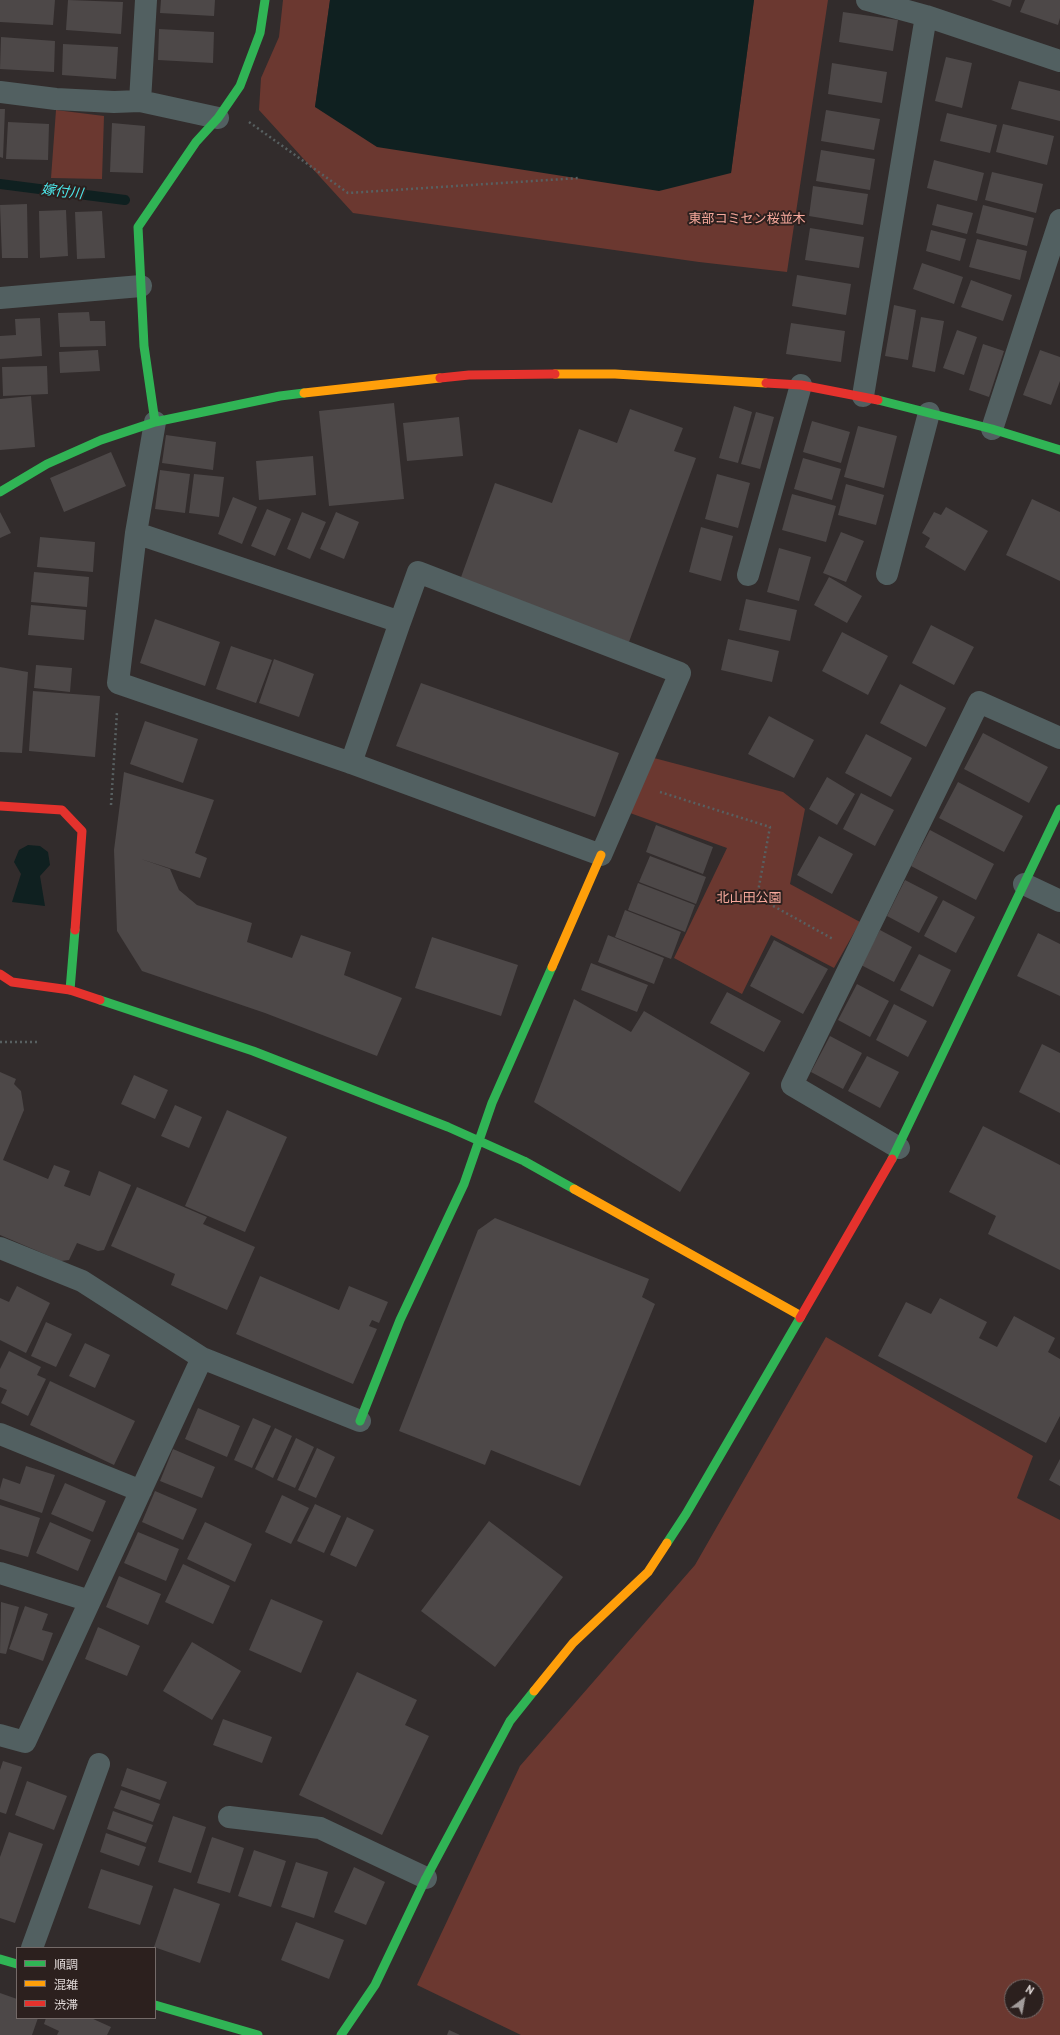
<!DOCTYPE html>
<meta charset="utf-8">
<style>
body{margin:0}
#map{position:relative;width:1060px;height:2035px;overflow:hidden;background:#322c2c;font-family:"PT Sans","Noto Sans JP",sans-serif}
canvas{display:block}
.legend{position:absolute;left:16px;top:1947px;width:140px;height:72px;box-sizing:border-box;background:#2c201e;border:1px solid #746a68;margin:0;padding:5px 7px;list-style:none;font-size:12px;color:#e0d8d7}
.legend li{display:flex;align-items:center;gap:8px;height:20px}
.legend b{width:20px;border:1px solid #746a68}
.north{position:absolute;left:1004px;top:1979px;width:40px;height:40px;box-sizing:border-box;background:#2c201e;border:1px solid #746a68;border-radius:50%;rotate:32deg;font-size:11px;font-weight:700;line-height:16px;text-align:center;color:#e0d8d7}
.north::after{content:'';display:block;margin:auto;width:14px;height:18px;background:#a39c9b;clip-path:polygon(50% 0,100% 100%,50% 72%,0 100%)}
</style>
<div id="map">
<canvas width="1060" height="2035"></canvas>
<ul class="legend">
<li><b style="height:5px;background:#30b455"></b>順調</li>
<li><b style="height:5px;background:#ff9f0a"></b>混雑</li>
<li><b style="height:5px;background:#e5322d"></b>渋滞</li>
</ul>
<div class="north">N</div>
</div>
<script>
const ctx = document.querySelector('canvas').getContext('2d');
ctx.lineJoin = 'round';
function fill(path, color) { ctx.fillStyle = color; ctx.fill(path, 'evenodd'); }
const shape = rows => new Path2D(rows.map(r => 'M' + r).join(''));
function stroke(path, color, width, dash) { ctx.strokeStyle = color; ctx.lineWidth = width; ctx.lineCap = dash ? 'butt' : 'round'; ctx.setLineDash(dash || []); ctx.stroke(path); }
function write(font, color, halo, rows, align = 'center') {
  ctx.font = font + ' "PT Sans","Noto Sans JP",sans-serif'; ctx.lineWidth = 4; ctx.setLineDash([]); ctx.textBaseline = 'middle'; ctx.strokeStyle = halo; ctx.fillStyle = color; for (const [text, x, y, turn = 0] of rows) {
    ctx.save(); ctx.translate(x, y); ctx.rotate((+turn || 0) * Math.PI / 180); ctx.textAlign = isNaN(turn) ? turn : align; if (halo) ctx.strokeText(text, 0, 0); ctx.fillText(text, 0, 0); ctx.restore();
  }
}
fill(shape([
 [283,0,330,0,315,107,731,173,754,0,828,0,787,272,699,262,353,213,259,110,261,78,279,37],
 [56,110,104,116,102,179,51,178],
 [654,758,783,792,805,809,790,884,860,922,834,968,771,935,742,994,674,958,727,848,630,813],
 [826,1337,1033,1456,1017,1498,1060,1520,1060,2035,521,2035,417,1985,520,1766,695,1565],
 [1012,1987,1036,1987,1036,2011,1012,2011]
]), '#6b3830');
fill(shape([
 [330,0,754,0,731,173,659,191,377,147,315,107],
 [28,845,40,846,48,852,50,865,40,876,45,906,12,902,21,874,14,862,19,850]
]), '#0f2020');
stroke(shape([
 [0,184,125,200]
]), '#0f2020', 10);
fill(shape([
 [0,0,55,0,53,25,0,22],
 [68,0,123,2,121,34,66,30],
 [161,0,215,0,214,16,160,13],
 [991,0,1012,0,1010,7],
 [1025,0,1060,0,1060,18,1058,25,1020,12],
 [843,12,898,20,893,51,839,42],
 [159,29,214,32,213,63,158,60],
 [1,37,55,41,54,72,0,69],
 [63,44,118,47,116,79,62,75],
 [946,57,972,63,962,108,935,101],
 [832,63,887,72,882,103,828,94],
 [1019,81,1060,91,1060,121,1011,109],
 [0,109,5,109,3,158,0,157],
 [826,110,880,119,874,150,821,141],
 [947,113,997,125,990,153,940,141],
 [8,122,49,124,48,160,6,159],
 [112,123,145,126,143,173,110,172],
 [1003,124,1054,136,1047,165,996,152],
 [821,150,875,159,870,190,816,181],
 [934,160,984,173,977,201,927,188],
 [992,172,1043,184,1036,213,985,200],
 [813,186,868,194,863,225,809,216],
 [27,204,28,258,2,258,0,205],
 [937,204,973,213,967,234,932,225],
 [983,205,1034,218,1027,246,976,233],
 [66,210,68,256,40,258,39,211],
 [102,211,105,258,77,259,75,212],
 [810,228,864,237,859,268,805,260],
 [931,230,966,239,960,261,926,251],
 [977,239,1027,251,1020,280,969,267],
 [922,263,963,277,954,304,913,289],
 [797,275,851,284,846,315,792,306],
 [971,280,1012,295,1003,321,961,307],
 [894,305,916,310,908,360,885,356],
 [89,312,90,321,105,321,106,346,60,347,58,313],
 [921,317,944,321,935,372,912,367],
 [40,318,42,356,0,359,0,336,16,335,15,319],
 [791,323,845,331,841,362,786,354],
 [957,330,977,337,964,375,943,368],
 [983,344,1004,351,989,397,969,390],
 [98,350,100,371,60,373,59,352],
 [1040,350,1060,357,1060,381,1051,405,1023,395],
 [47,366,48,394,3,396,2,367],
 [31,396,35,447,0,450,0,399],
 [394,403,404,499,329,506,319,411],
 [734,406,752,412,738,463,719,458],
 [630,409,683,428,674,451,696,458,629,642,460,580,495,483,552,503,579,429,617,443],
 [756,412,774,417,760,469,741,464],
 [459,417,463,456,407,461,403,423],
 [812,421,850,432,841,463,803,452],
 [858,426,897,436,884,488,844,477],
 [166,435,216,442,213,470,162,463],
 [111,452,126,486,64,512,50,478],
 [313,456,316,495,259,500,256,461],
 [803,458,841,469,832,500,794,489],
 [160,470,190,474,185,513,155,509],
 [194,474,224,477,219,517,189,513],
 [717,474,750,483,738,528,705,519],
 [846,484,884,495,876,525,838,515],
 [792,494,836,506,826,542,782,530],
 [233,497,257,507,242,544,218,534],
 [1032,499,1060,512,1060,581,1006,555],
 [946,507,988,531,965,571,925,547,930,538,922,533,934,512,941,515],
 [267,509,291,519,275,556,251,546],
 [0,512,11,533,0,538],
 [302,512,326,522,310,559,287,549],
 [336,512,359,522,344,559,320,549],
 [701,527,733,536,721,581,689,572],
 [841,532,864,541,846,582,823,573],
 [40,537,95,542,93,572,37,567],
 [779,548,811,557,799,601,767,592],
 [34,572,89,577,87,607,31,602],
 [829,577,862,596,847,623,814,605],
 [746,599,797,610,790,641,739,630],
 [31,605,86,610,84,640,28,635],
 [155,619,220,642,205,686,140,663],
 [931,625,974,647,954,685,912,663],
 [842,632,888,656,868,695,822,671],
 [728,639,779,651,772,682,721,670],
 [231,646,272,660,256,703,216,689],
 [274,659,314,674,299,717,259,703],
 [36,665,72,668,70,692,34,688],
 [0,667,28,672,22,753,0,752],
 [421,683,619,753,595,817,396,746],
 [900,684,946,708,926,747,880,723],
 [33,691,100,696,95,757,29,751],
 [769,716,814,740,794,778,748,754],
 [145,721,198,739,183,783,130,764],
 [983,733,1048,767,1029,803,964,769],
 [866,734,912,758,891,797,845,773],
 [124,772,214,800,195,853,207,858,200,878,141,859,170,869,179,890,197,905,252,923,247,942,292,958,301,935,351,952,344,975,402,998,377,1056,265,1013,142,971,117,931,114,850],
 [827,777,855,794,837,825,809,809],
 [958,782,1023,816,1004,852,939,818],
 [861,793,894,810,875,846,843,829],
 [656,825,713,847,703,874,646,852],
 [930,830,994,864,976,900,911,866],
 [819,836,853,854,832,894,797,875],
 [650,856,706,877,696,904,639,882],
 [905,880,938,897,919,933,887,916],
 [638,883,695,905,685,932,628,910],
 [943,900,975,917,956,953,924,936],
 [625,910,681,932,671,959,615,937],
 [880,930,912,947,894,982,861,965],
 [1038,933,1060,944,1060,996,1017,976],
 [608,935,664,958,654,984,598,962],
 [432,937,518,965,501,1016,415,988],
 [774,940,828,969,803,1014,750,986],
 [919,954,951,970,933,1007,900,990],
 [591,963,648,985,637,1012,581,990],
 [857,984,889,1001,870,1037,838,1020],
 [727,992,781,1021,764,1052,710,1023],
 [574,999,631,1032,644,1011,750,1073,680,1192,534,1102],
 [894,1004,927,1021,908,1057,876,1040],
 [830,1036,862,1053,843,1089,811,1072],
 [1042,1044,1060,1053,1060,1113,1019,1092],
 [867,1056,899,1072,880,1108,848,1091],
 [0,1072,16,1079,14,1084,21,1091,24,1110,3,1160,48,1179,54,1165,70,1171,64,1186,90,1196,99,1171,131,1185,104,1250,98,1251,77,1243,69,1260,61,1261,0,1235],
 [134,1075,168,1090,155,1119,121,1104],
 [175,1105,202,1117,189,1148,161,1136],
 [227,1110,287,1137,245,1232,185,1206],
 [983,1126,1060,1165,1060,1270,988,1234,996,1216,949,1192],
 [137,1187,207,1217,203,1224,255,1247,227,1310,171,1285,175,1274,111,1246],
 [495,1218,649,1279,642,1297,655,1304,580,1486,491,1450,485,1465,399,1431,478,1230],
 [260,1276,339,1310,349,1286,388,1302,379,1323,372,1320,369,1326,377,1329,353,1384,236,1334],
 [17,1286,50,1303,26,1353,0,1340,0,1298,9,1302],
 [940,1298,987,1322,979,1338,997,1347,1014,1316,1055,1338,1048,1352,1060,1359,1060,1416,1046,1443,878,1356,906,1302,931,1314],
 [46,1322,72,1334,56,1367,31,1356],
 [85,1343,110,1355,95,1388,69,1376],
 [9,1351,41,1367,37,1375,46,1379,28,1416,1,1403,7,1390,0,1387,0,1369],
 [50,1381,135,1421,114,1465,30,1425],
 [198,1408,240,1426,227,1457,185,1439],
 [253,1418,271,1426,252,1468,234,1460],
 [275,1428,292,1436,273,1478,255,1469],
 [296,1438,314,1447,295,1488,277,1480],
 [317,1448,335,1457,316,1498,298,1490],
 [173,1449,215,1467,202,1498,160,1481],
 [1060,1459,1060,1486,1049,1480],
 [26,1466,55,1475,42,1513,0,1499,0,1489,3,1478,20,1484],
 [65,1483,106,1501,93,1532,51,1514],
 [155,1491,197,1509,183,1540,142,1522],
 [282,1495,309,1508,291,1544,265,1532],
 [315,1504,341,1516,324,1553,297,1541],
 [0,1505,40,1518,28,1557,0,1549],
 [347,1517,374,1530,356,1567,330,1555],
 [489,1521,563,1577,495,1667,421,1611],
 [50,1522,91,1540,78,1571,36,1553],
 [205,1522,252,1544,235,1582,187,1559],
 [138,1532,179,1549,166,1581,124,1563],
 [183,1564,230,1586,213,1624,165,1602],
 [119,1576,161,1594,148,1625,106,1607],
 [271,1599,323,1621,301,1673,249,1650],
 [1,1602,19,1607,6,1654,0,1653],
 [25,1606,48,1614,42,1630,53,1633,43,1661,9,1649],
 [98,1627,140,1646,127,1676,85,1659],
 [192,1642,241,1671,212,1720,163,1691],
 [357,1672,417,1700,405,1725,429,1736,382,1835,299,1795],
 [223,1719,272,1737,262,1763,213,1745],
 [3,1761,22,1767,6,1814,0,1812,0,1770],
 [127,1768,167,1782,160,1800,121,1786],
 [27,1781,67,1796,54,1830,15,1815],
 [121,1790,160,1804,153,1822,114,1808],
 [113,1811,153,1825,146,1843,107,1829],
 [173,1816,206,1827,191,1873,158,1862],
 [9,1832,43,1844,15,1923,0,1918,0,1857],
 [106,1833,146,1847,139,1866,100,1852],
 [212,1837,244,1848,230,1893,197,1883],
 [254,1850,286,1861,271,1907,238,1896],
 [296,1862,328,1872,314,1918,281,1907],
 [354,1867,385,1882,366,1925,334,1912],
 [101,1869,153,1886,140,1925,88,1908],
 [174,1888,220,1904,200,1963,154,1947],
 [296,1922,344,1940,329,1979,281,1960],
 [0,1993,17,1999,17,2018,38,2018,32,2035,0,2035],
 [46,2018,91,2018,111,2027,107,2035,57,2035,59,2031,44,2024],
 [449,2030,460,2035,447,2035]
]), '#4d4848');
stroke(shape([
 [249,122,348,193,579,178],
 [660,792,770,827,757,897,833,939],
 [111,805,117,712],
 [0,1042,37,1042]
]), '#586061', 2.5, [2, 3]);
stroke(shape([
 [867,0,926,16],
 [0,92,56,99,114,102,140,101,218,118],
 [140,101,146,0],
 [0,298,141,286],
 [863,396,926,16,1060,61],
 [992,429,1060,220],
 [136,533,400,622,418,572,680,673,601,855,351,763,118,683,136,533,155,422],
 [887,574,929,413],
 [748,575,801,385],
 [351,763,400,622],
 [1024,884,1060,901],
 [899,1148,792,1085,979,702,1060,738],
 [0,1248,82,1281,202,1358,360,1421],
 [0,1434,141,1491],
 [0,1573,90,1601],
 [0,1735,25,1742,202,1358],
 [229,1817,320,1828,426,1878],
 [32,1948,99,1764]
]), '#526061', 22);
stroke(shape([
 [878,400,992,429,1060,450],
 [155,422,144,346,138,227,196,142,218,118,240,86,260,33,265,0],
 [0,492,47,464,101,440,155,422,280,396,304,393],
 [70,990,75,930],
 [100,1000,253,1051,448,1127,524,1161,574,1189],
 [892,1159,1060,809],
 [360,1421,400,1320,464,1184,492,1103,552,967],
 [667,1543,686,1514,800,1318],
 [0,1959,17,1964],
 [155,2005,258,2035],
 [341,2035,375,1985,426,1878,510,1721,534,1691]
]), '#30b455', 9);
stroke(shape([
 [555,374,615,374,766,383],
 [304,393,440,378],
 [552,967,601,855],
 [574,1189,801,1316],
 [534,1691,573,1643,648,1572,667,1543]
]), '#ff9f0a', 9);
stroke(shape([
 [440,378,469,375,555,374],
 [766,383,801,385,878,400],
 [0,806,62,810,82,831,75,930],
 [0,974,12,982,70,990,100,1000],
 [800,1318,892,1159]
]), '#e5322d', 9);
write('13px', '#f8a99c', '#2c201e', [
 ["東部コミセン桜並木",747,219],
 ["北山田公園",749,898]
]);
write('italic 14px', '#4be9ed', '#2c201e', [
 ["嫁付川",62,192,7]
]);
</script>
